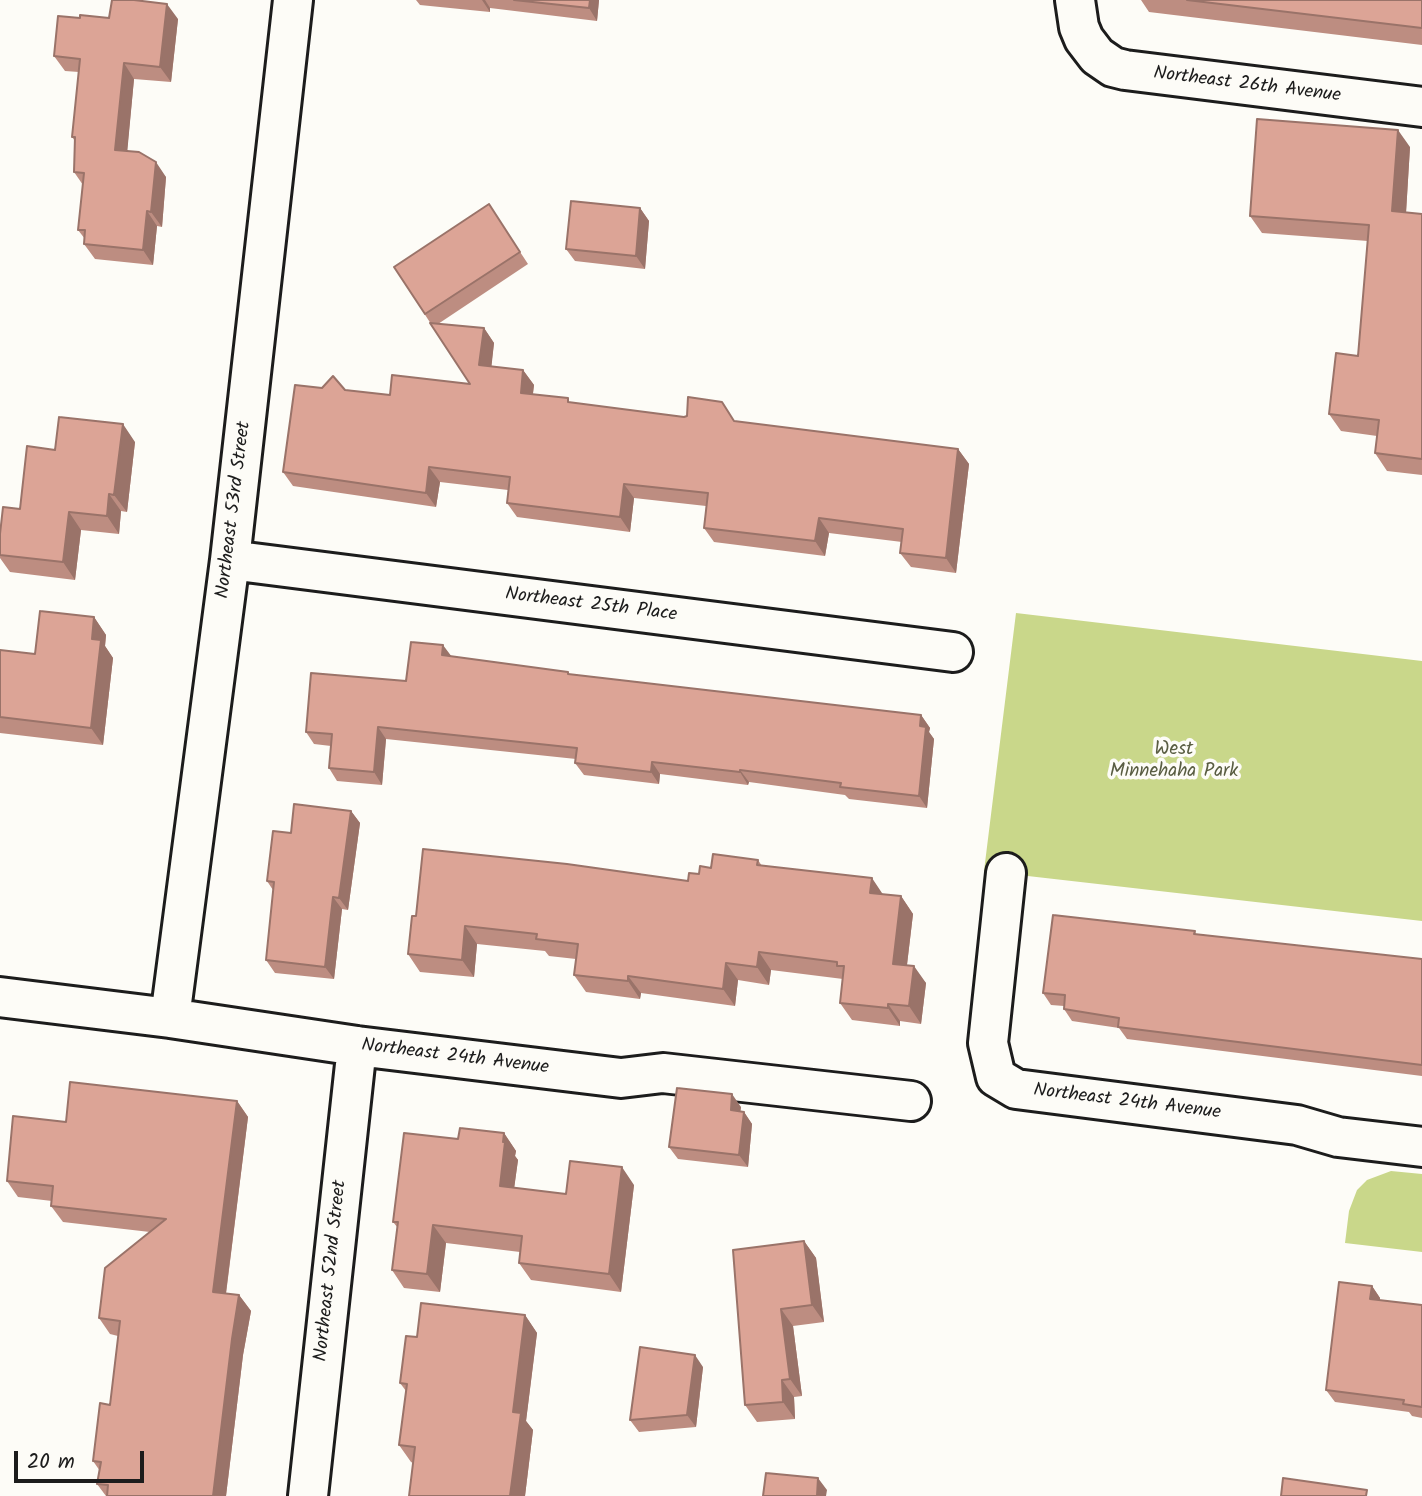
<!DOCTYPE html>
<style>
body{margin:0}
#map{position:relative;width:1422px;height:1496px;overflow:hidden;background:#fdfcf7;font-family:Kalam,sans-serif}
canvas{display:block}
.scale{position:absolute;left:14px;top:1451px;width:130px;height:32px;box-sizing:border-box;border:4px solid #1c1c1c;border-top:0;padding-left:9px;font-size:21px;line-height:24px;white-space:nowrap;color:#1c1c1c;-webkit-text-stroke:5px #fdfcf7;paint-order:stroke}
</style>
<div id="map">
<canvas width="1422" height="1496"></canvas>
<div class="scale">20 m</div>
</div>
<script>
const ctx = document.querySelector('canvas').getContext('2d');
ctx.lineJoin = 'round';
function fill(path, color) { ctx.fillStyle = color; ctx.fill(path, 'evenodd'); }
const shape = rows => new Path2D(rows.map(r => 'M' + r).join(''));
function stroke(path, color, width, dash) { ctx.strokeStyle = color; ctx.lineWidth = width; ctx.lineCap = dash ? 'butt' : 'round'; ctx.setLineDash(dash || []); ctx.stroke(path); }
function write(font, color, halo, rows, align = 'center') {
  ctx.font = font + ' Kalam,sans-serif'; ctx.lineWidth = 7; ctx.setLineDash([]); ctx.textBaseline = 'middle'; ctx.strokeStyle = halo; ctx.fillStyle = color; for (const [text, x, y, turn = 0] of rows) {
    ctx.save(); ctx.translate(x, y); ctx.rotate((+turn || 0) * Math.PI / 180); ctx.textAlign = isNaN(turn) ? turn : align; if (halo) ctx.strokeText(text, 0, 0); ctx.fillText(text, 0, 0); ctx.restore();
  }
}
fill(shape([
 [1016,613,1422,661,1422,921,984,871],
 [1391,1171,1422,1174,1422,1252,1345,1243,1349,1211,1357,1190,1367,1180]
]), '#c9d78a');
const minor = shape([
 [1075,0,1079,27,1084,39,1097,56,1113,67,1125,70,1422,107],
 [230,560,953,652],
 [1006,873,988,1043,996,1077,1016,1089,1297,1125,1338,1137,1422,1147],
 [0,997,170,1018,357,1046,621,1078,663,1073,911,1101],
 [170,1018,230,560,293,0],
 [308,1496,357,1046]
]);
stroke(minor, '#1c1c1c', 44);
stroke(minor, '#fdfcf7', 38);
fill(shape([
 [416,0,599,0,597,21,490,8,490,12,420,5],
 [1141,0,1422,0,1422,45,1149,12],
 [80,18,178,19,171,82,134,79,127,151,166,177,162,227,157,226,153,265,95,259,84,244,85,239,78,230,83,185,74,172,75,141,72,137,79,72,65,71,54,56],
 [1410,147,1406,213,1422,214,1422,475,1387,471,1375,453,1377,436,1341,431,1329,414,1358,356,1368,241,1262,233,1250,216],
 [640,208,649,221,645,269,575,261,566,249],
 [497,217,528,264,438,324,484,328,494,343,491,367,523,370,534,385,533,394,571,403,684,417,735,421,958,449,969,464,956,573,911,567,900,553,902,542,829,533,825,556,714,542,704,528,706,506,634,498,630,532,517,517,507,503,508,490,440,482,436,507,293,486,283,472,322,388,390,395,470,384,394,267],
 [135,442,127,512,121,511,119,534,81,530,75,580,10,572,0,558,0,534,20,509,55,450],
 [94,617,106,635,105,646,113,658,103,745,0,733,0,650,35,654],
 [451,656,568,672,570,674,921,715,930,728,929,732,934,739,927,808,849,799,845,795,749,782,748,785,660,774,659,784,584,775,575,763,576,759,386,739,382,785,337,781,329,768,331,746,314,744,306,732,406,681],
 [351,811,360,823,348,910,342,909,334,979,275,973,266,960,273,890,267,881,291,833],
 [758,860,762,866,883,894,901,896,913,914,907,965,926,983,921,1024,900,1021,900,1026,852,1020,840,1003,843,979,771,970,769,985,738,980,735,1006,641,993,640,999,586,992,574,975,576,959,549,956,545,951,477,944,474,977,420,972,408,954,416,916,688,881,711,868],
 [1195,931,1196,934,1422,959,1422,1076,1127,1039,1119,1028,1072,1021,1064,1009,1064,1006,1051,1005,1043,993],
 [237,1101,248,1117,226,1294,239,1295,251,1311,243,1355,226,1496,106,1496,97,1484,100,1471,93,1461,110,1405,118,1336,110,1334,99,1318,150,1232,63,1222,51,1206,52,1201,18,1197,7,1181,66,1122],
 [741,1107,740,1111,744,1112,752,1124,748,1167,678,1159,669,1147],
 [504,1133,516,1151,515,1156,518,1160,514,1188,566,1194,634,1185,621,1292,531,1280,519,1263,520,1252,446,1243,440,1292,404,1288,392,1270,398,1228,393,1222,458,1139],
 [804,1241,816,1258,824,1322,793,1326,802,1396,794,1397,795,1419,757,1422,745,1405],
 [1372,1286,1380,1298,1380,1300,1422,1305,1422,1418,1412,1416,1409,1412,1335,1402,1326,1390],
 [525,1315,537,1333,526,1421,533,1430,525,1496,409,1496,413,1463,411,1462,399,1445,406,1391,400,1383,417,1337],
 [703,1367,696,1427,639,1432,630,1420]
]), '#bd8d81');
fill(shape([
 [482,0,485,0,490,8,490,12],
 [590,0,599,0,597,21,589,8],
 [167,4,178,19,171,82,160,67],
 [124,63,134,79,126,165,115,150],
 [1398,130,1410,147,1405,229,1392,211],
 [156,162,166,177,162,227,151,212],
 [640,208,649,221,645,269,636,256],
 [147,211,157,226,153,265,143,250],
 [484,328,494,343,490,380,479,365],
 [523,370,534,385,531,407,521,393],
 [123,424,135,442,127,512,114,495],
 [958,449,969,464,956,573,946,558],
 [429,467,440,482,436,507,426,493],
 [624,484,634,498,630,532,620,517],
 [109,494,121,511,119,534,107,516],
 [69,512,81,530,75,580,63,562],
 [819,518,829,533,825,556,815,541],
 [94,617,106,635,105,646,113,658,103,745,91,728,92,639],
 [443,645,452,657,442,655],
 [921,715,930,728,929,732,934,739,927,808,919,796,920,726],
 [378,727,386,739,382,785,374,772],
 [652,762,660,774,659,784,651,772],
 [740,770,749,782,748,785,740,772],
 [351,811,360,823,348,910,339,898],
 [872,878,884,896,870,893],
 [901,896,913,914,905,981,893,964],
 [333,897,342,909,334,979,325,967],
 [465,926,477,944,474,977,462,960],
 [759,952,771,970,769,985,757,967],
 [726,963,738,980,735,1006,723,989],
 [914,966,926,983,921,1024,909,1006],
 [628,976,641,993,640,999,628,981],
 [888,1004,900,1021,900,1026,888,1008],
 [732,1094,741,1107,739,1122,731,1110],
 [237,1101,248,1117,224,1308,213,1292],
 [744,1112,752,1124,748,1167,739,1155],
 [504,1133,516,1151,515,1156,518,1160,512,1204,500,1186],
 [622,1167,634,1185,621,1292,609,1274],
 [433,1225,446,1243,440,1292,427,1274],
 [804,1241,816,1258,824,1322,812,1305],
 [1372,1286,1380,1298,1379,1311,1370,1299],
 [239,1295,251,1311,243,1355,226,1496,213,1496,232,1339],
 [781,1309,793,1326,802,1396,790,1379],
 [525,1315,537,1333,526,1421,533,1430,525,1496,510,1496,513,1412],
 [695,1355,703,1367,696,1427,687,1415],
 [782,1380,794,1397,795,1419,783,1402],
 [818,1478,827,1490,826,1496,817,1496]
]), '#9a7369');
const building = shape([
 [112,0,134,0,167,4,160,67,124,63,115,150,139,152,156,162,151,212,147,211,143,250,84,244,85,230,78,230,84,173,74,172,75,137,72,137,80,59,54,56,58,16,80,18,80,15,109,18,112,0],
 [514,0,590,0,589,8,514,0],
 [1187,0,1422,0,1422,28,1187,0],
 [1257,119,1398,130,1392,211,1422,214,1422,459,1375,453,1379,420,1329,414,1336,353,1358,356,1369,225,1250,216,1257,119],
 [571,201,640,208,636,256,566,249,571,201],
 [489,204,520,252,425,314,394,267,489,204],
 [430,323,484,328,479,365,523,370,521,393,568,398,568,402,684,417,687,416,688,397,722,402,734,421,958,449,946,558,900,553,903,529,819,518,815,541,704,528,708,493,624,484,620,517,507,503,510,477,429,467,426,493,283,472,295,385,322,388,333,376,345,390,390,395,392,375,470,384,430,323],
 [59,417,123,424,114,495,109,494,107,516,69,512,63,562,0,555,0,534,3,507,20,509,27,446,55,450,59,417],
 [40,611,94,617,92,639,101,640,91,728,0,717,0,650,35,654,40,611],
 [411,642,443,645,442,655,568,672,568,674,921,715,920,726,926,727,919,796,840,787,841,783,740,770,740,772,652,762,651,772,575,763,577,748,378,727,374,772,329,768,332,734,306,732,311,673,406,681,411,642],
 [294,804,351,811,339,898,333,897,325,967,266,960,274,882,267,881,273,831,291,833,294,804],
 [423,849,567,864,688,881,689,873,699,874,700,866,711,868,713,854,758,860,757,865,872,878,870,893,901,896,893,964,914,966,909,1006,888,1004,888,1008,840,1003,844,966,837,966,837,962,759,952,757,967,726,963,723,989,628,976,628,981,574,975,578,944,536,939,537,934,465,926,462,960,408,954,412,916,416,916,423,849],
 [1053,915,1195,931,1194,934,1422,959,1422,1065,1118,1027,1119,1018,1064,1009,1065,995,1043,993,1053,915],
 [70,1082,237,1101,213,1292,239,1295,232,1339,213,1496,107,1496,108,1485,97,1484,101,1462,93,1461,100,1403,110,1405,120,1321,99,1318,105,1268,166,1219,51,1206,53,1186,7,1181,13,1116,66,1122,70,1082],
 [677,1088,732,1094,731,1110,744,1112,739,1155,669,1147,677,1088],
 [460,1128,504,1133,503,1142,505,1142,500,1186,566,1194,570,1161,622,1167,609,1274,519,1263,522,1236,433,1225,427,1274,392,1270,398,1222,393,1222,404,1133,458,1139,460,1128],
 [804,1241,812,1305,781,1309,790,1379,782,1380,783,1402,745,1405,733,1250,804,1241],
 [1339,1282,1372,1286,1370,1299,1422,1305,1422,1407,1403,1404,1404,1400,1326,1390,1339,1282],
 [421,1303,525,1315,513,1412,521,1413,510,1496,409,1496,415,1447,399,1445,407,1384,400,1383,406,1336,417,1337,421,1303],
 [640,1347,695,1355,687,1415,630,1420,640,1347],
 [766,1473,818,1478,817,1496,763,1496,766,1473],
 [1283,1478,1367,1490,1366,1496,1281,1496,1283,1478]
]);
fill(building, '#dca496');
stroke(building, '#9a7369', 2);
write('19px', '#1c1c1c', '#fdfcf7', [
 ["Northeast 26th Avenue",1247,86,7],
 ["Northeast 53rd Street",235,510,-83],
 ["Northeast 25th Place",591,606,7],
 ["Northeast 24th Avenue",455,1058,7],
 ["Northeast 24th Avenue",1127,1103,7],
 ["Northeast 52nd Street",332,1271,-84]
]);
write('19px', '#595d42', '#fdfcf7', [
 ["West",1174,751],
 ["Minnehaha Park",1174,773]
]);
</script>
